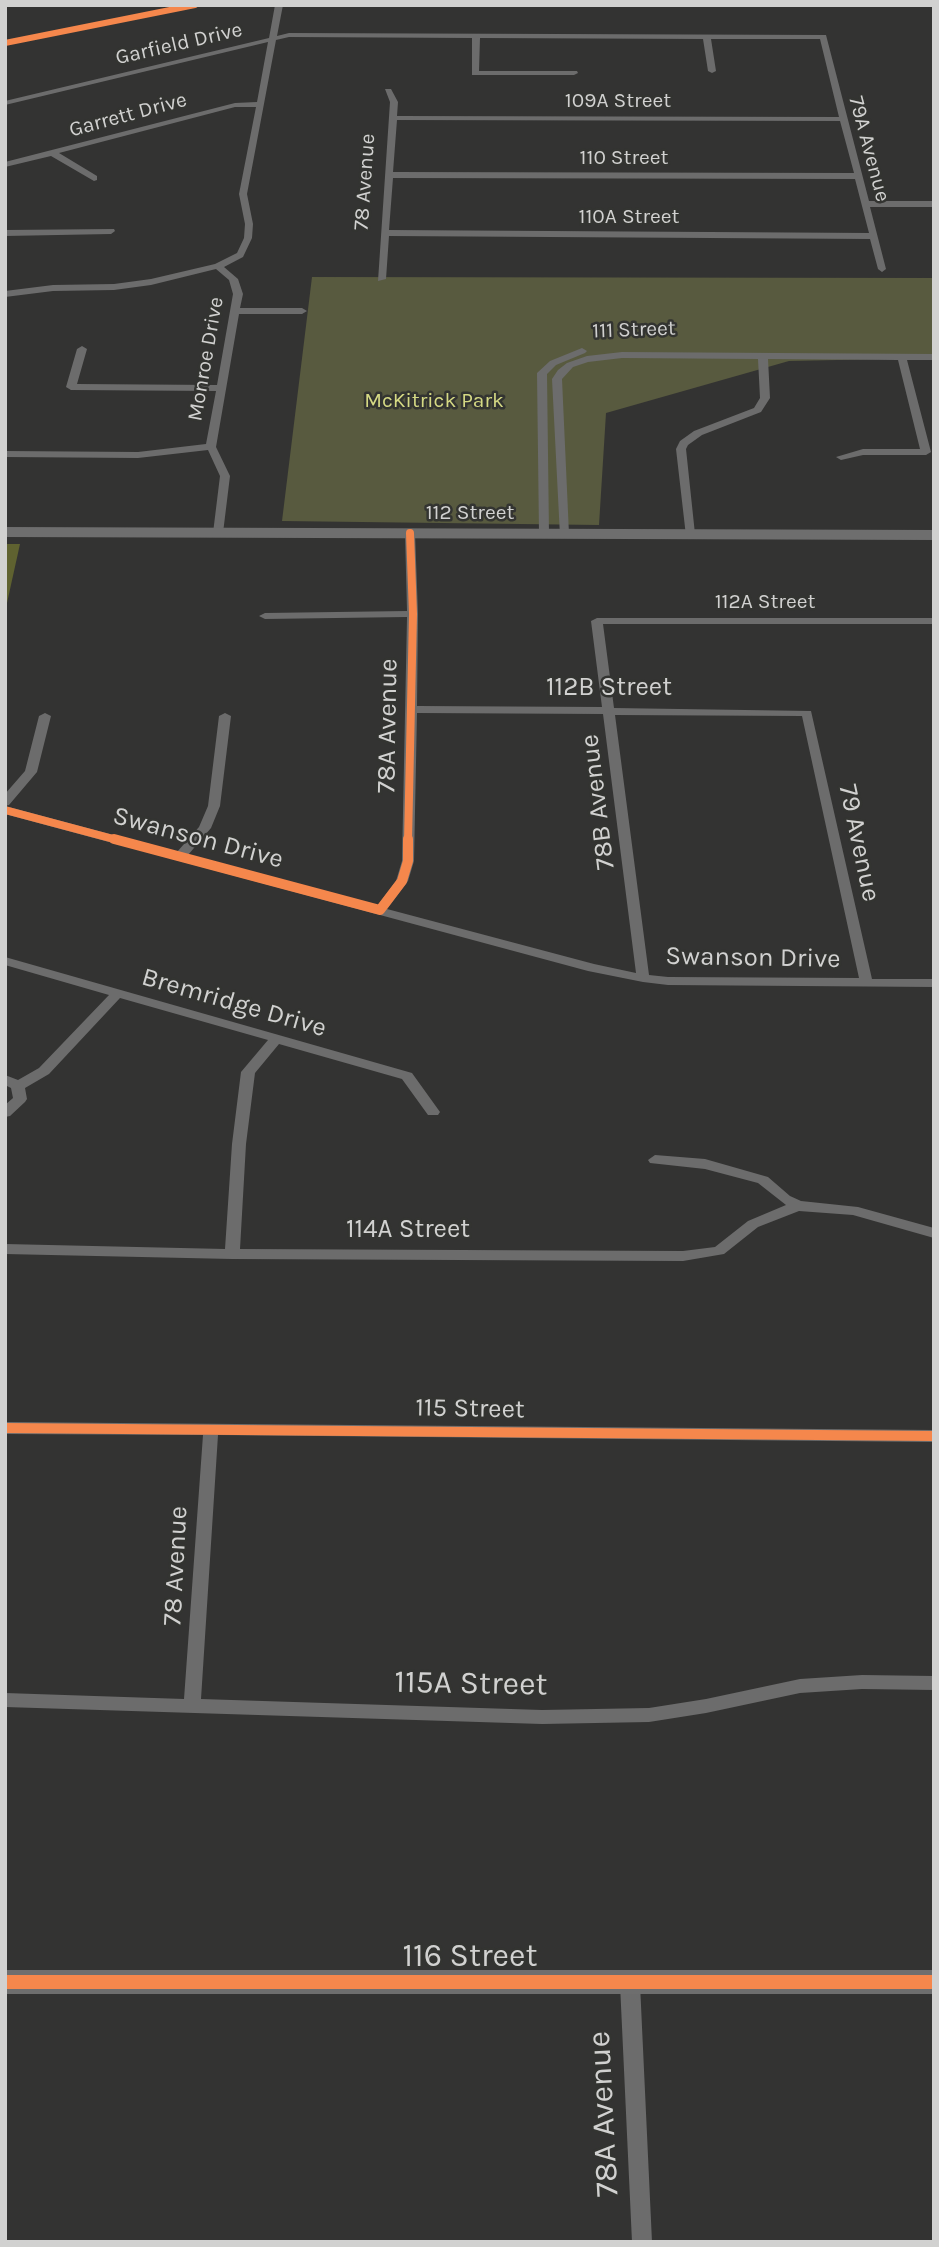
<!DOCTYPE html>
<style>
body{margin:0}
#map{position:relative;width:939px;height:2247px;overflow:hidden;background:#333332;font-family:Karla,sans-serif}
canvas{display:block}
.frame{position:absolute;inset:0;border:7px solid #d1d1d0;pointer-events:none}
</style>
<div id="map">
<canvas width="939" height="2247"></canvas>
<div class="frame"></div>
</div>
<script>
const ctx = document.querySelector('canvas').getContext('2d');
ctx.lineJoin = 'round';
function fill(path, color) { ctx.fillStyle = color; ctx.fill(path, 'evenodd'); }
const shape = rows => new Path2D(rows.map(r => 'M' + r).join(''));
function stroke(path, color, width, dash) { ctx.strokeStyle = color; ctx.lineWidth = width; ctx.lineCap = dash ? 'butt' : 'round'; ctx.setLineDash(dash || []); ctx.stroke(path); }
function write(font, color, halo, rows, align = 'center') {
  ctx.font = font + ' Karla,sans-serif'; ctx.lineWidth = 5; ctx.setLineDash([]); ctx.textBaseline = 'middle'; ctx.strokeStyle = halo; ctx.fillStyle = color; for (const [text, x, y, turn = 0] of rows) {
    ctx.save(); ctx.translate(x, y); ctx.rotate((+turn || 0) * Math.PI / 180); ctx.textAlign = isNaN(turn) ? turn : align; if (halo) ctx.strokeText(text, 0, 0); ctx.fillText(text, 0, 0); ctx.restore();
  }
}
fill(shape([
 [312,277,934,278,934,358,789,361,606,413,599,525,282,521]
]), '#585a3f');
fill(shape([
 [5,544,20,544,5,612]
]), '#5f6230');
fill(shape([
 [183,5,199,5,5,45,5,41,183,5],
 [275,5,283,5,277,36,289,33,826,35,869,201,934,201,934,207,870,207,886,269,882,272,878,269,870,239,389,236,386,279,378,281,390,102,385,89,391,89,398,102,397,116,839,117,820,39,711,39,716,71,712,73,708,71,703,39,480,38,479,71,577,71,578,73,574,75,472,75,472,38,289,37,276,40,247,194,253,224,252,238,243,257,224,267,238,279,243,294,240,308,302,308,307,311,302,314,239,314,216,447,230,476,223,533,218,536,213,533,220,476,208,450,138,458,5,457,5,451,138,452,206,444,216,391,71,390,66,387,77,349,82,346,87,349,77,384,217,385,233,294,229,280,216,269,151,285,114,290,53,291,5,297,5,291,53,285,114,284,151,279,215,264,237,253,244,238,245,224,239,194,256,107,235,107,59,153,97,176,97,180,94,181,51,156,5,167,5,162,235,103,257,102,268,42,5,105,5,101,269,38,275,5],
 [397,120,840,121,854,173,393,172,397,120],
 [393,178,855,179,869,233,389,230,393,178],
 [114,229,115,231,111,234,5,236,5,230,114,229],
 [582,348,587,351,585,353,556,365,547,374,549,534,544,537,539,534,537,373,550,361,582,348],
 [622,352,934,354,934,360,907,360,931,452,926,455,863,455,841,460,836,457,863,449,920,449,898,360,768,359,770,398,761,412,702,435,688,445,686,449,695,534,694,536,686,536,676,449,680,441,694,431,754,408,760,398,758,359,622,358,588,362,573,367,562,379,569,534,568,536,560,536,552,379,558,370,567,363,587,356,622,352],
 [410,530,415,533,418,614,417,706,602,707,591,621,597,618,934,618,934,624,603,624,614,708,811,711,872,979,934,979,934,987,668,985,643,982,588,971,5,814,5,806,177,852,199,827,208,806,219,716,225,713,231,716,220,806,211,828,188,855,377,906,396,881,402,861,407,617,265,619,259,616,265,613,407,611,405,533,410,530],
 [417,713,603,714,636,973,594,964,387,909,408,881,414,861,417,713],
 [615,715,802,716,859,978,668,977,649,975,615,715],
 [45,713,51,716,37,772,9,805,5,806,5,794,25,771,39,716,45,713],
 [5,957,412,1073,440,1112,438,1115,428,1115,402,1079,279,1044,255,1073,246,1144,240,1249,683,1251,715,1247,748,1221,786,1205,758,1183,705,1169,650,1163,648,1160,655,1155,705,1159,768,1177,790,1196,801,1201,858,1207,934,1228,934,1238,853,1215,799,1211,758,1227,724,1254,683,1261,232,1259,5,1254,5,1244,225,1249,232,1144,241,1072,268,1040,120,998,49,1074,25,1088,27,1099,25,1102,10,1116,5,1117,5,1105,13,1098,11,1088,5,1085,5,1075,18,1080,39,1068,109,995,5,965,5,957],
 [5,1422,934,1430,934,1442,218,1435,201,1699,542,1710,649,1708,706,1699,800,1679,862,1675,934,1676,934,1690,862,1689,800,1693,706,1713,649,1722,542,1724,5,1707,5,1693,184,1699,203,1435,5,1434,5,1422],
 [630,1976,637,1978,640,1984,652,2242,632,2242,620,1984,623,1978,630,1976]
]), '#6c6c6c');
fill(shape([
 [5,527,934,530,934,540,5,537,5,527],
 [5,1970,934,1970,934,1994,5,1994,5,1970]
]), '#6e6e6e');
stroke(shape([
 [5,43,195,5]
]), '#f5874c', 6);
stroke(shape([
 [5,810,121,841],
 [408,841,413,614,410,533]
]), '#f5874c', 8);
stroke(shape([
 [114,839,380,910,402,881,408,861,408,839],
 [5,1428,934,1436]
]), '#f5874c', 10);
stroke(shape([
 [5,1982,934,1982]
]), '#f5874c', 14);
write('21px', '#d1d1d0', '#333431', [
 ["Garfield Drive",179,44,-13],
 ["109A Street",618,101],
 ["Garrett Drive",128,115,-15],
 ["79A Avenue",869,149,75],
 ["110 Street",624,158],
 ["78 Avenue",365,182,-86],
 ["110A Street",629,217],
 ["111 Street",634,330,-2],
 ["Monroe Drive",206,359,-80],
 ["112 Street",470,513],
 ["112A Street",765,602]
]);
write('21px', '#d5d984', '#333431', [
 ["McKitrick Park",434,401]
]);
write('26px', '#d1d1d0', '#333431', [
 ["112B Street",609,688],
 ["78A Avenue",388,726,-89],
 ["78B Avenue",598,802,-97],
 ["Swanson Drive",198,838,15],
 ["79 Avenue",859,843,78],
 ["Swanson Drive",753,958,1],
 ["Bremridge Drive",234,1003,16],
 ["114A Street",408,1230],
 ["115 Street",470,1409,1],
 ["78 Avenue",176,1566,-87]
]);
write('32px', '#d1d1d0', '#333431', [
 ["115A Street",471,1684,1],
 ["116 Street",470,1957],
 ["78A Avenue",604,2114,-93]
]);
</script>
